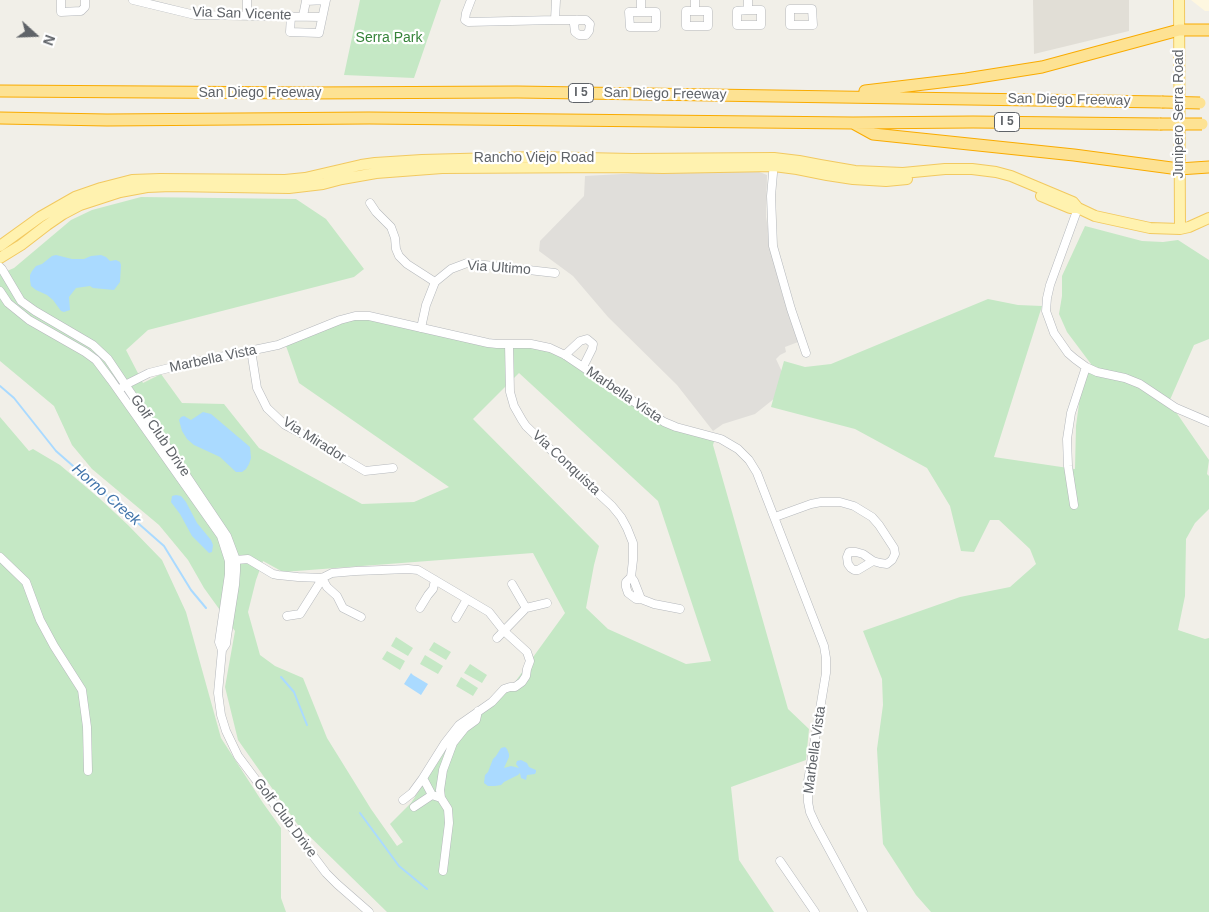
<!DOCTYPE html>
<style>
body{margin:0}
#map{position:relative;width:1209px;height:912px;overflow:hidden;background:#f1efe8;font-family:Helvetica,sans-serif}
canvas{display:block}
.north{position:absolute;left:10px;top:10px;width:50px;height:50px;-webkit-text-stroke:4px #fff;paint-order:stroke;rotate:110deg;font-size:14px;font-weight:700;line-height:20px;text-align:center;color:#5f6368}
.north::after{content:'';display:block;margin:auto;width:18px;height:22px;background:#5f6368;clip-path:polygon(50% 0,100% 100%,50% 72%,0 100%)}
</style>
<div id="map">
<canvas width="1209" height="912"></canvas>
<div class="north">N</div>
</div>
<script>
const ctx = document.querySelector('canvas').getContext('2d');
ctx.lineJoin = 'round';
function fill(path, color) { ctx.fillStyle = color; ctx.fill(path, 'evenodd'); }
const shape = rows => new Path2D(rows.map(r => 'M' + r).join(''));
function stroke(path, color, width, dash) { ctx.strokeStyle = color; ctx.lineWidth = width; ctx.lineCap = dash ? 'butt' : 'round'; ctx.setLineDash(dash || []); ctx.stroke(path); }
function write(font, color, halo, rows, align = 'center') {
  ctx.font = font + ' Helvetica,sans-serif'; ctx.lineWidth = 4.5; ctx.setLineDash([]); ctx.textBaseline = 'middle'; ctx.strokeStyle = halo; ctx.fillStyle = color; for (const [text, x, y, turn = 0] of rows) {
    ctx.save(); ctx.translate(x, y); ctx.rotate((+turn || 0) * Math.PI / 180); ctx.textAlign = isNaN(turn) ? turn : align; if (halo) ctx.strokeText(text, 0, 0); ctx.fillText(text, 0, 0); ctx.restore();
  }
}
fill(shape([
 [1191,0,1209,0,1209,11,1205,11]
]), '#fef7e0');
fill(shape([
 [757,171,767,175,766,217,773,257,781,290,798,342,785,347,786,352,780,355,776,359,783,374,775,398,755,414,723,424,713,431,677,385,608,317,573,276,539,251,540,241,584,196,585,176,640,173,688,173]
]), '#e0deda');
fill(shape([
 [1033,0,1129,0,1129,31,1034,54]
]), '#e1ded6');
fill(shape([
 [360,0,441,0,414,78,344,75],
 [141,197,296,199,326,219,364,269,354,277,148,330,126,350,143,383,161,374,182,403,224,404,259,448,362,504,414,502,449,487,299,383,285,343,355,316,488,343,550,348,664,422,715,438,713,445,788,709,809,729,806,760,731,787,739,860,774,912,387,912,298,825,238,740,225,687,235,631,204,588,188,560,159,525,92,469,72,445,54,406,0,361,0,274,14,268,71,220,92,210],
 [519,373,658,501,711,661,686,664,608,629,586,608,594,565,599,546,473,419],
 [533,553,565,613,515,682,459,730,411,803,390,824,403,842,397,846,371,809,327,738,303,678,275,666,260,655,248,612,256,580,263,561,283,572],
 [1085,226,1142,241,1163,242,1178,240,1209,260,1209,339,1194,345,1169,402,1209,460,1207,474,1209,476,1209,509,1195,523,1186,539,1185,596,1178,630,1205,639,1209,638,1209,912,931,912,916,895,883,844,880,802,877,749,883,705,882,679,863,631,960,597,1010,587,1036,564,1030,549,999,520,990,520,974,552,961,551,950,506,927,468,855,429,771,407,784,361,805,367,831,364,988,299,1018,305,1042,306,994,457,1075,469,1076,426,1081,389,1091,364,1067,332,1059,314,1062,296,1062,276],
 [0,417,29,451,33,449,60,465,99,498,128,525,162,560,186,612,221,738,263,803,281,828,281,898,286,912,0,912],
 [396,637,413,648,408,656,391,646],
 [434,642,451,652,446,660,429,650],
 [387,651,405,661,400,670,382,659],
 [425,655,443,666,438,674,420,664],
 [470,664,487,675,482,683,464,673],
 [461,677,478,688,473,696,456,686]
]), '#c5e8c5');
fill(shape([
 [56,255,72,259,84,259,91,256,101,255,106,257,110,261,116,260,120,262,121,265,120,282,114,290,93,288,90,286,76,288,69,297,70,310,64,312,61,311,53,300,47,295,36,290,31,286,30,280,30,275,32,271,36,266,42,264,52,256],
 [203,412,211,414,250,447,251,458,249,464,246,469,242,472,236,472,220,457,194,445,187,439,182,431,179,420,181,417,184,416,191,420],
 [176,495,181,496,186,502,197,523,211,540,213,545,212,552,209,553,192,536,180,514,171,502,172,496],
 [411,673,413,675,428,684,421,695,404,684],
 [505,747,507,749,509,754,509,757,504,768,511,766,519,768,516,764,517,761,521,760,527,763,529,767,536,770,536,772,535,774,527,775,526,780,521,778,520,773,518,775,504,782,501,785,495,786,488,786,484,783,485,775,488,772,493,759,496,756,501,748]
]), '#aadaff');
stroke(shape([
 [0,386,14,398,56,451,164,546,191,590,206,608],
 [281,677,294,692,307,725],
 [360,813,399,866,427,889]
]), '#aadaff', 2);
const minor = shape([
 [61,0,61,12,81,11,85,7,85,0],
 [133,0,195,15,322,17],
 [471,0,466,13,465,20,468,22,555,20,586,20,590,24,589,31,586,35,579,35,575,32,574,24,577,20],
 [641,0,641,12],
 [748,0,748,10,761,10,761,25,737,25,737,11,748,10],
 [790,9,812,9,813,25,790,25,790,9],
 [686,11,708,11,708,26,686,26,686,11],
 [695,11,695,0],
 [629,12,656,12,656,27,630,27,629,12],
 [247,15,247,0],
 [291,16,290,32,319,33,326,0,306,1,303,16],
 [555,20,556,0],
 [774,162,771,196,773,246,791,309,806,353],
 [370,203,376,212,391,227,395,238,396,249,399,256,407,264,435,282],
 [1078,208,1050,285,1047,298,1046,311,1054,333,1068,353,1075,359,1086,367,1097,372,1125,378,1140,384,1176,408,1209,422],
 [0,267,2,269,21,301,35,311,93,345,108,359,227,536,236,560,236,571,235,585,227,636,226,644,222,650],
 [0,291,8,303,29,320,85,352,96,360,111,380,221,536,229,561,229,574,219,642,222,650,218,693,221,715,226,731,238,756,326,873,337,884,369,912],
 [421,328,426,305,435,282,451,269,467,263,555,273],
 [509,344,510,392,514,406,522,420,526,426,550,449,612,506,621,517,627,528,633,543,633,560,631,577,626,582,626,587,628,593,636,599,641,599,654,604,680,609],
 [251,350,257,388,267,408,285,425,308,437,365,471,393,468],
 [565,355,580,341,587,339,593,344,592,349,583,367],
 [119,390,125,385,149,373,181,365,278,345,340,320,355,316,369,316,488,343,497,344,531,344,550,348,565,355,664,422,676,427,721,439,738,449,749,460,757,473,824,646,826,658,826,673,808,781,808,802,810,812,816,825,863,912],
 [1074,505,1068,466,1067,439,1071,413,1086,367],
 [775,517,811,504,821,502,840,502,854,506,872,517,879,525,894,548,895,554,892,560,887,564,880,563,873,561,863,554,856,552,849,552,847,557,848,564,851,568,854,570,858,570,873,561],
 [0,557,26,582,40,620,54,646,82,690,87,727,88,771],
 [229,561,236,560,248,559,273,574,278,575,298,577,322,578,332,573,356,571,408,569,418,570,489,612,504,631,527,652,530,661,527,669,526,676,522,682,515,687,510,687,504,689,492,702,459,725,445,743,423,778,412,793,403,800],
 [631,577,634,581,641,599],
 [322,578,327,587,337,596,343,608,361,617],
 [420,608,428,595,433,589,435,580],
 [526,608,547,603],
 [287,616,300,614,319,584,322,578],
 [456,618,467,599],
 [497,638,526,608,512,584],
 [423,778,432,795,441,798],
 [414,807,432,795],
 [780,861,815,912],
 [443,871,449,823,448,809,441,798,440,790,443,770,453,743,465,728,476,720,478,711]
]);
const major = shape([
 [1179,0,1180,229],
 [1041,196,1070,208,1078,208],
 [0,246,40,217,75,197,101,188,132,180,160,179,285,180,305,178,361,165,375,163,422,160,535,157,632,159,774,158,799,161,820,165,855,171,903,173,945,169,972,169,996,172,1011,176,1073,202,1078,208,1095,216,1127,223,1150,228,1180,229,1189,227,1209,218],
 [0,258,21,245,47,225,63,214,80,205,120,192,147,187,171,186,289,188,323,184,342,179,376,173,442,168,617,167,663,168,774,166,797,169,827,175,853,179,886,181,907,179]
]);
const highway = shape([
 [0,91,307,93,517,92,1162,102],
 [865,91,966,79,1042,67,1179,30,1209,30],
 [0,118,107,120,369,118,853,123,973,122,1160,124],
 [853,123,873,134,1074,155,1179,169,1209,167]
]);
stroke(minor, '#b5b8bc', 9);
stroke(major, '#f2c960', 12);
stroke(highway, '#f9ab00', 13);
stroke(minor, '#fff', 8);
stroke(major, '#fff2af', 10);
stroke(highway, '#fde293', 11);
const highwayBridge = shape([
 [1162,102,1200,103],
 [1160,124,1202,124]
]);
stroke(highwayBridge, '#f9ab00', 13, []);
stroke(highwayBridge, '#fde293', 11);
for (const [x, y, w] of [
 [581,93,25],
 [1007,122,25]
]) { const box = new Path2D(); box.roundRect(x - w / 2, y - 9.5, w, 19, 4); ctx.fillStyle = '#fff'; ctx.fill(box); stroke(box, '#5f6368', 1); }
write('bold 12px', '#5f6368', null, [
 ["I 5",581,93],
 ["I 5",1007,122]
]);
write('14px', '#5f6368', '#fff', [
 ["Via San Vicente",242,14,2],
 ["San Diego Freeway",260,93],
 ["San Diego Freeway",665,94,1],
 ["San Diego Freeway",1069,100,1],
 ["Junipero Serra Road",1179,114,-90],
 ["Rancho Viejo Road",534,158],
 ["Via Ultimo",499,268,4],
 ["Marbella Vista",213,359,-12],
 ["Marbella Vista",624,395,34],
 ["Golf Club Drive",160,436,56],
 ["Via Mirador",314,440,32],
 ["Via Conquista",566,463,43],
 ["Marbella Vista",815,750,-82],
 ["Golf Club Drive",285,818,53]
]);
write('14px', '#348238', '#fff', [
 ["Serra Park",389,38]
]);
write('italic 15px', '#4174aa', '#fff', [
 ["Horno Creek",106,495,41]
]);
</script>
